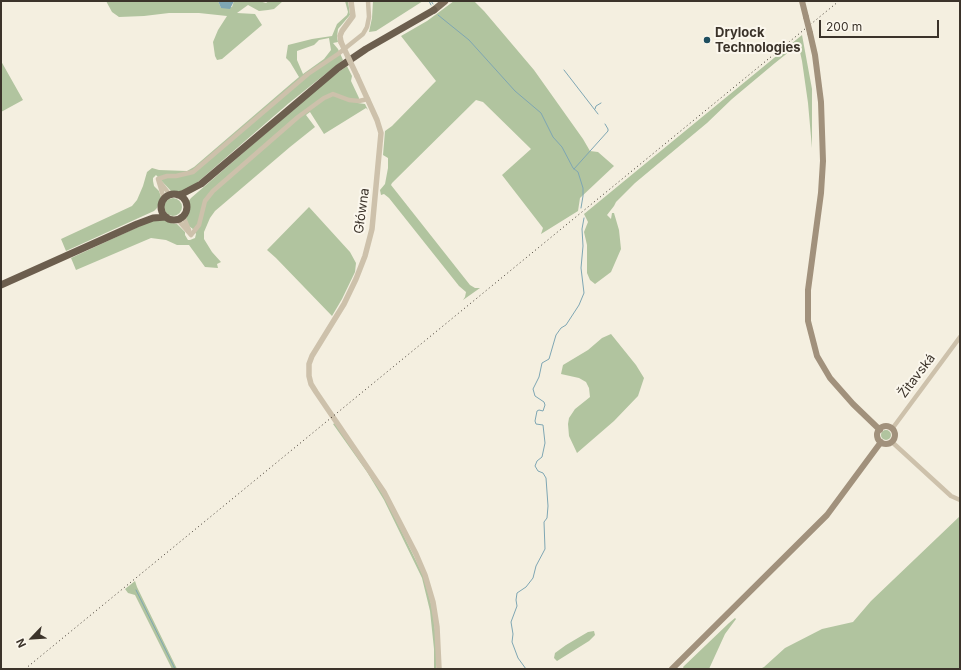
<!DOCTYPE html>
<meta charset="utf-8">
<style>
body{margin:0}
#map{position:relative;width:961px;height:670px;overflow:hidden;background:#f4efe0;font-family:Inter,sans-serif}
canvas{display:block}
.frame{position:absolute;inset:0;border:2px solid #3b332a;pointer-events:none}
.north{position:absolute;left:12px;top:618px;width:40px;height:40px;-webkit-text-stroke:3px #fbf7ed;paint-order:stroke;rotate:245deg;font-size:11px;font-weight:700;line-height:16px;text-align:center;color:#3b332a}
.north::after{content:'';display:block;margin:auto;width:14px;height:18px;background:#3b332a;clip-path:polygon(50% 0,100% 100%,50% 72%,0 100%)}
.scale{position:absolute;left:819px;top:20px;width:120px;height:18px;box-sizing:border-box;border:2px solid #3b332a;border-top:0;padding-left:5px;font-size:12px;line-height:14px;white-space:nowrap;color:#3b332a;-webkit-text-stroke:3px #fbf7ed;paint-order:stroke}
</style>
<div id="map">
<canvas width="961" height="670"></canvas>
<div class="frame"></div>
<div class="north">N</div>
<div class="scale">200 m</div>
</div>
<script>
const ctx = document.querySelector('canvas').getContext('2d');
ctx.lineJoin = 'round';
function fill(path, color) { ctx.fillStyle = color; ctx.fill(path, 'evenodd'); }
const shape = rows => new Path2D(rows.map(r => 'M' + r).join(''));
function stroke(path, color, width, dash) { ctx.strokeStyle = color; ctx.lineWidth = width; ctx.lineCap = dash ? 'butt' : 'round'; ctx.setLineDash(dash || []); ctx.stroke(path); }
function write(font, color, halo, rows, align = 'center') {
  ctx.font = font + ' Inter,sans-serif'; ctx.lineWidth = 4; ctx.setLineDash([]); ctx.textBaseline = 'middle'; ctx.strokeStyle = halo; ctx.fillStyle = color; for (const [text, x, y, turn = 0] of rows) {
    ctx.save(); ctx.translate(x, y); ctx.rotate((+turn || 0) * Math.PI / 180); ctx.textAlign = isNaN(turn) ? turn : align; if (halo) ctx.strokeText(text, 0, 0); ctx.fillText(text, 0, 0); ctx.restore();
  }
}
fill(shape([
 [106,1,218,1,221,8,232,7,234,1,259,1,266,3,269,1,283,1,274,9,268,10,259,11,248,5,237,13,255,14,262,25,222,59,217,60,215,56,213,42,218,30,227,16,199,13,169,13,144,16,119,17,112,12],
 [345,1,348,1,350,15,338,29,337,37,338,42,333,43,338,49,343,60,289,103,192,187,182,192,171,191,156,175,153,178,153,181,154,186,159,191,161,197,157,208,154,211,66,251,61,239,132,206,137,200,143,186,147,172,152,168,159,170,187,171,194,167,293,82,299,77,290,62,286,58,288,45,312,39,332,36,337,24,347,15,348,12],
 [329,38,331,50,324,59,303,74,297,60,297,51,314,45,319,40],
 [373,1,423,1,376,31,369,32,372,18],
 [454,1,474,1,484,11,534,70,583,139,590,151,598,152,614,166,580,198,578,211,541,234,543,228,502,175,531,149,483,102,476,100,392,183,391,185,470,285,475,288,480,288,463,300,465,297,466,292,459,286,389,198,384,194,381,195,380,190,385,184,388,168,388,158,383,155,385,131,392,126,436,81,401,36,427,21],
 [802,35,812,89,812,148,808,103,802,61,800,52,796,48,790,51,775,63,732,99,707,123,635,183,616,202,614,206,607,215,611,219,612,213,614,213,619,230,621,249,611,272,595,284,590,280,587,273,587,245,584,232,588,222,584,214],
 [1,61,23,100,1,112],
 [347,66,352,76,351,81,359,98,358,103,365,104,368,110,366,108,324,134,310,112,306,115,315,127,290,147,215,211,210,218,204,232,204,239,212,252,221,262,217,264,218,268,205,267,189,245,177,245,166,240,151,238,76,270,71,258,151,221,164,219,170,223,177,224,185,232,185,235,188,240,190,240,195,238,196,234,194,230,189,226,186,219,188,202,191,198,325,82],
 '164 207a9 9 0 1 1 18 0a9 9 0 1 1-18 0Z',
 [309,207,350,252,356,263,355,272,342,299,332,316,276,258,267,250],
 [611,334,636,365,644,378,638,396,614,421,577,453,569,436,568,424,569,418,575,409,590,397,589,388,586,382,579,378,561,374,563,365,588,350,602,338],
 [335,423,386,499,424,577,433,611,437,649,436,669,434,669,434,649,430,611,422,578,384,500,367,472,333,424],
 '881 435a5 5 0 1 1 10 0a5 5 0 1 1-10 0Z',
 [960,516,960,669,760,669,764,667,785,648,822,629,853,622,871,601],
 [135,581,137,587,177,669,172,669,135,595,128,593,125,589],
 [735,618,736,619,725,634,709,669,684,669,683,667,729,623],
 [594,631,595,635,589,641,557,661,554,658,555,653,566,645,588,632]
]), '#b1c49f');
fill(shape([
 [218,1,234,1,230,9,221,8]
]), '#7ea6b3');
stroke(shape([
 [429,1,431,5],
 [431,1,433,4],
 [438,15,469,40,515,91,541,113,553,137,562,147,573,168,578,172,583,188,583,196,581,208],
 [564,70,598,114],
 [595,109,596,106,601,103],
 [574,169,608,131,608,129,605,124],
 [136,590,175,669],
 [526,669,518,658,512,642,513,634,511,622,517,606,516,600,517,593,526,587,533,578,536,566,545,549,544,522,547,518,548,506,546,478,543,473,538,471,535,466,537,461,542,457,545,443,543,425,536,424,535,421,537,411,539,410,543,411,545,405,544,402,535,396,533,389,539,377,542,363,549,359,556,335,561,328,566,325,579,305,584,293,581,268,583,246,582,229,584,218]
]), '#7ea6b3', 1);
stroke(shape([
 [158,179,167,176,176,176,193,172,308,74,338,54,363,34,367,27,369,17,368,1],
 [158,179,164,199],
 [160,182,170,195],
 [183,216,189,230],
 [177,219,191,235],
 [191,235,199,225,205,201,213,191,298,117,324,98,333,94,349,100,359,101,368,99],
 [892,429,960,337],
 [892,442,951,496,960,500]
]), '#cdc1ab', 4.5);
stroke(shape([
 [341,42,340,36,342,31,353,16,351,1],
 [357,76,377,120,381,133,372,229,365,256,356,279,344,304,312,356,309,364,309,376,311,384,316,392,384,492,416,554,425,575,433,602,437,627,439,669]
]), '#cdc1ab', 5.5);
stroke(shape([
 [802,1,806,17],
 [810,33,815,55,821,102,823,161,821,193,808,290,808,321,817,356,830,378,853,404,880,430],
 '877 435a9 9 0 1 1 18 0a9 9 0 1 1-18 0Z',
 [672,669,827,515,881,442]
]), '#a1917c', 6);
stroke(shape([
 [434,10,445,1]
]), '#7d6d5b', 7);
stroke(shape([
 '161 207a13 13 0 1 1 26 0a13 13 0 1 1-26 0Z',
 [178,195,182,194,201,184,338,68,366,49,434,10],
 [1,285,137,224,153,218,166,217]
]), '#6c5e4e', 7);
stroke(shape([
 [25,669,839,1]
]), '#3b332a', 1, [1, 3]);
stroke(shape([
 [341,42,357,76]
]), '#cdc1ab', 5.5);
stroke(shape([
 [806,17,810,33]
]), '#a1917c', 6);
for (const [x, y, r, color] of [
 [707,40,4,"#1e4e5f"]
]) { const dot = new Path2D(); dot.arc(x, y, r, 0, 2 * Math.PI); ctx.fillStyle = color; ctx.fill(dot); stroke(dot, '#fbf7ed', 1.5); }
write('bold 13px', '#3b332a', '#fbf7ed', [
 ["Drylock",715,33],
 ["Technologies",715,48]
], 'left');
write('13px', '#3b332a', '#fbf7ed', [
 ["Główna",362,211,-82],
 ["Žitavská",917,376,-53]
]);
</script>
